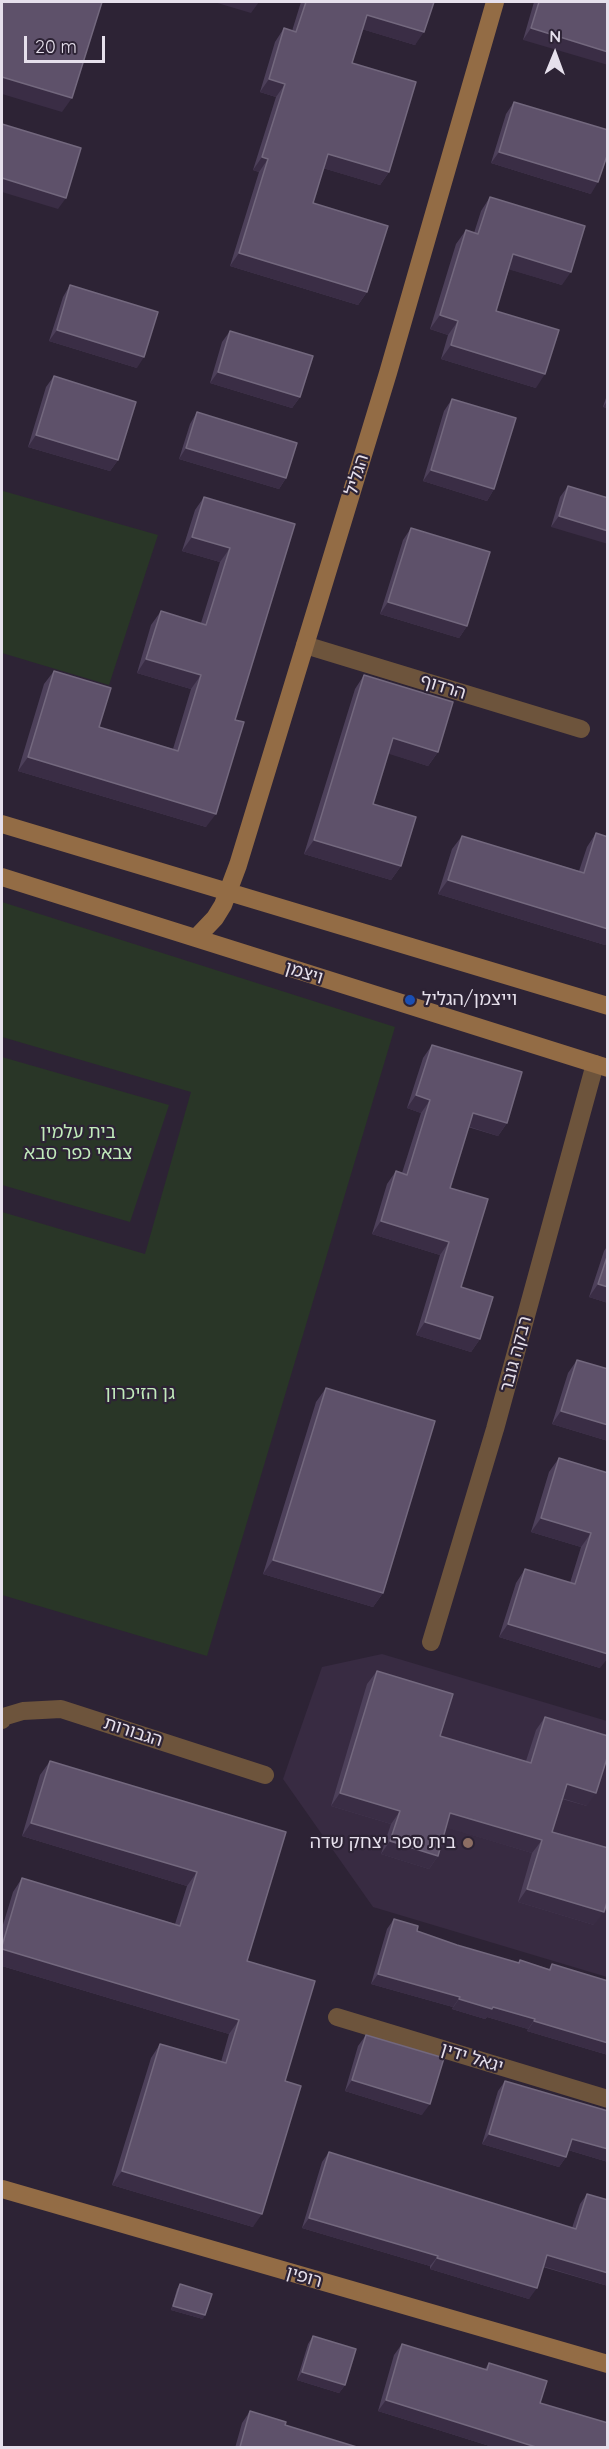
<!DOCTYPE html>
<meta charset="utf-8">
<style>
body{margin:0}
#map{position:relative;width:609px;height:2449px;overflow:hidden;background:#2d2335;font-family:Quicksand,sans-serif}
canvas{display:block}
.frame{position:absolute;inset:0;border:3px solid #e6e0ec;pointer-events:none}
.north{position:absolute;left:525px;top:24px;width:60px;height:60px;-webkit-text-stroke:4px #2d2335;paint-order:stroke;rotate:1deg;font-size:16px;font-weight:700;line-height:24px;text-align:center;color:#e6e0ec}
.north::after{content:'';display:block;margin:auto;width:21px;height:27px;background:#e6e0ec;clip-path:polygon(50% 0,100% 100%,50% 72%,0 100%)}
.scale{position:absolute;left:24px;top:36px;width:81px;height:27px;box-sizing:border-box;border:3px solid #e6e0ec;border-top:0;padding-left:8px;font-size:18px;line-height:21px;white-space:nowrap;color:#e6e0ec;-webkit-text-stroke:4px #2d2335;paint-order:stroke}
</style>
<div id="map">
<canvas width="609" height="2449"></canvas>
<div class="frame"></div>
<div class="north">N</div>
<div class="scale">20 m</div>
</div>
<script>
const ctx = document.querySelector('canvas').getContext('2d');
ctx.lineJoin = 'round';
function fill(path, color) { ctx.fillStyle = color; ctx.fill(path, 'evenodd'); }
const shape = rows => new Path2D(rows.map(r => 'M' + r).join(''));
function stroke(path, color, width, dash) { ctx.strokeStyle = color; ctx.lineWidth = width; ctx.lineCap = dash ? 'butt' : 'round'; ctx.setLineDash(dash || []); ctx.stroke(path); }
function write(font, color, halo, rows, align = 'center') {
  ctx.font = font + ' Quicksand,"Noto Sans Hebrew",sans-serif'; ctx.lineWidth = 4.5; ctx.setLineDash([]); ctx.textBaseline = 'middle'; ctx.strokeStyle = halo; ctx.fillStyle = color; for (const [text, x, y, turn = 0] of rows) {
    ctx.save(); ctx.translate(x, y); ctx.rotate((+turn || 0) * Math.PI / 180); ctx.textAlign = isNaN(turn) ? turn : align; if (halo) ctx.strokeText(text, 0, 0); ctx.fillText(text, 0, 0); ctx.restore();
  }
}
fill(shape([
 [382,1654,607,1721,607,1977,373,1907,283,1779,322,1667]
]), '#382b42');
fill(shape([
 [3,491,158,535,109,685,2,653],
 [2,902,395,1027,207,1656,2,1595,2,1212,145,1254,191,1092,2,1037],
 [2,1057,169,1105,130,1222,2,1185]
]), '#293627');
stroke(shape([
 [305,645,581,729],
 [431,1642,495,1429,595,1064],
 [2,1720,3,1717,23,1711,61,1709,265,1775],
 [337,2017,608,2099]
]), '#6d543c', 18);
stroke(shape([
 [2,824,608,1006],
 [2,877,608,1068],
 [196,938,215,918,223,905,238,865,388,373,495,2],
 [2,2189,608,2364]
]), '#936c45', 18);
fill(shape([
 [301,2,434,2,415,45,362,29,352,63,389,172,380,185,323,168,313,203,367,292,358,305,230,266,259,172,253,170,276,97,260,92,275,42,284,28,292,31],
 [534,2,608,2,523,40],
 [514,102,591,194,491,163,506,114],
 [490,197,562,285,509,269,496,311,536,388,441,359,448,335,430,329,456,244,466,230,474,233,481,211],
 [70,285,137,368,49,341,63,297],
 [230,331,300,397,292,408,210,383,222,342],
 [54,376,118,460,110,471,28,447,46,387],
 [608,392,608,408,603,407],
 [452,399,494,489,487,501,423,481,444,411],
 [197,412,286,478,279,489,179,459,190,424],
 [568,486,608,498,551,527,560,497],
 [204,497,295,524,235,720,206,827,18,771,44,684,54,671,99,727,173,749,191,689,137,673,151,625,161,611,201,623,220,562,182,551,195,510],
 [411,528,467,626,459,638,380,614,403,540],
 [364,675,438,752,428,766,388,753,373,804,401,866,391,880,304,854,355,689],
 [596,833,608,837,608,941,605,945,438,894,452,849,462,836,579,871,587,847],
 [432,1045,507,1123,498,1136,468,1127,450,1188,461,1287,480,1339,471,1352,416,1335,440,1255,372,1234,387,1184,396,1171,402,1173,421,1113,407,1108,423,1058],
 [608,1245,608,1303,589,1297,604,1251],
 [577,1360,608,1369,608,1441,552,1424,568,1373],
 [326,1388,383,1593,373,1607,263,1574,316,1402],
 [559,1458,608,1473,600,1668,499,1637,516,1583,525,1569,570,1583,581,1547,531,1532,549,1472],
 [377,1671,440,1736,526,1761,536,1730,545,1717,587,1806,562,1799,552,1832,594,1925,518,1902,532,1853,446,1827,438,1856,429,1869,381,1854,391,1824,331,1806,367,1684],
 [50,1761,286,1832,247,1961,285,2081,253,2227,112,2185,151,2058,160,2044,221,2062,229,2034,2,1966,2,1928,13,1892,22,1878,175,1924,187,1886,22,1836,40,1775],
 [394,1919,417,1931,457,1945,518,1963,520,1960,549,1969,552,1964,608,1981,608,2055,527,2031,528,2029,487,2017,485,2019,452,2009,453,2007,371,1984,387,1929],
 [366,2035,422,2115,345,2091,358,2046],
 [505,2081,608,2162,568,2150,566,2157,559,2167,482,2144,498,2091],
 [329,2152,572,2228,580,2204,587,2194,608,2200,608,2286,543,2267,529,2299,430,2269,430,2266,302,2228,322,2162],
 [180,2284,203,2319,171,2310,177,2289],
 [313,2336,345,2385,339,2393,297,2380,308,2344],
 [402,2344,485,2369,489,2363,540,2403,608,2448,496,2448,378,2411,394,2355],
 [250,2411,285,2425,360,2448,235,2448,242,2423]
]), '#4d405a');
fill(shape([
 [214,2,259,2,251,13],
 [367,15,424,32,415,45,358,28],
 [531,28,608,52,608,65,523,40],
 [2,77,72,98,62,112,2,94],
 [269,79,285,84,276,97,260,92],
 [499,152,598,182,591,194,491,163],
 [328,154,389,172,380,185,319,167],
 [262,157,268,159,259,172,253,170],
 [2,178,66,198,58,209,2,192],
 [239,253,367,292,358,305,230,266],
 [513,254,571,272,562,285,504,268],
 [440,315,458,321,448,335,430,329],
 [57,330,144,357,137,368,49,341],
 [451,345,545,374,536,388,441,359],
 [218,372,300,397,292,408,210,383],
 [608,400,608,408,603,407],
 [36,435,118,460,110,471,28,447],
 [186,448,286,478,279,489,179,459],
 [431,470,494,489,487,501,423,481],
 [559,516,608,531,608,544,551,527],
 [192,537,230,548,220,562,182,551],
 [388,602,467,626,459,638,380,614],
 [146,659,201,675,191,689,137,673],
 [393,738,438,752,428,766,383,752],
 [28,757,216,814,206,827,18,771],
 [314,840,401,866,391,880,304,854],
 [448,880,608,929,608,941,605,945,438,894],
 [416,1095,430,1100,421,1113,407,1108],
 [473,1113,507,1123,498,1136,464,1125],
 [381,1221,449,1242,440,1255,372,1234],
 [598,1284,608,1287,608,1303,589,1297],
 [425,1322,480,1339,471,1352,416,1335],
 [561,1411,608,1425,608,1441,552,1424],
 [541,1518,591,1533,581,1547,531,1532],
 [273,1560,383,1593,373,1607,263,1574],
 [508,1624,608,1654,608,1658,600,1668,499,1637],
 [567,1784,596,1793,587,1806,558,1797],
 [340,1793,400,1811,391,1824,331,1806],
 [450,1813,542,1840,532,1853,441,1826],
 [31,1823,197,1872,187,1886,22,1836],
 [390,1841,438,1856,429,1869,381,1854],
 [527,1889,604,1912,594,1925,518,1902],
 [2,1949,239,2020,229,2034,2,1966],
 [378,1974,460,1997,453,2007,371,1984],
 [459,1999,493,2007,535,2019,528,2029,487,2017,485,2019,452,2009],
 [534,2021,608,2043,608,2055,527,2031],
 [352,2080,430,2104,422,2115,345,2091],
 [489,2134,566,2157,559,2167,482,2144],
 [572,2139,608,2149,608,2162,565,2149],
 [122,2171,262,2214,253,2227,112,2185],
 [309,2218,438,2256,430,2266,302,2228],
 [547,2255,608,2273,608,2286,539,2265],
 [437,2258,537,2288,529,2299,430,2269],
 [173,2306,205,2315,203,2319,171,2310],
 [302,2372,345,2385,339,2393,297,2380],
 [386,2400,539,2448,496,2448,378,2411]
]), '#3a2d45');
const building = shape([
 [2,2,102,2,72,98,2,77,2,2],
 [306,2,434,2,424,32,367,15,352,63,416,82,389,172,328,154,313,203,388,226,367,292,239,253,268,159,262,157,285,84,269,79,284,28,296,32,306,2],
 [539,2,608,2,608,52,531,28,539,2],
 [514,102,608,130,608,153,598,182,499,152,514,102],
 [2,124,81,148,66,198,2,178,2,124],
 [490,197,585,226,571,272,513,254,496,311,559,330,545,374,451,345,458,321,440,315,466,230,478,234,490,197],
 [70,285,158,312,144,357,57,330,70,285],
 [230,331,313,356,300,397,218,372,230,331],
 [54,376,136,402,118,460,36,435,54,376],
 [452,399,516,418,494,489,431,470,452,399],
 [197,412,297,443,286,478,186,448,197,412],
 [568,486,608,498,608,531,559,516,568,486],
 [204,497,295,524,235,720,244,722,216,814,28,757,54,671,111,688,99,727,178,751,201,675,146,659,161,611,206,625,230,548,192,537,204,497],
 [411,528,490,552,467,626,388,602,411,528],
 [364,675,453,702,438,752,393,738,373,804,416,817,401,866,314,840,364,675],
 [596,833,608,837,608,929,448,880,462,836,584,873,596,833],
 [432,1045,522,1072,507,1123,473,1113,450,1188,488,1199,461,1287,493,1297,480,1339,425,1322,449,1242,381,1221,396,1171,407,1175,430,1100,416,1095,432,1045],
 [608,1254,608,1287,598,1284,608,1254],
 [577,1360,608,1369,608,1425,561,1411,577,1360],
 [326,1388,435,1421,383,1593,273,1560,326,1388],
 [559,1458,608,1473,608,1654,508,1624,525,1569,575,1584,591,1533,541,1518,559,1458],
 [377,1671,453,1694,440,1736,531,1763,545,1717,608,1736,608,1755,596,1793,567,1784,552,1832,608,1848,608,1899,604,1912,527,1889,542,1840,450,1813,438,1856,390,1841,400,1811,340,1793,377,1671],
 [50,1761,286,1832,247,1961,315,1981,285,2081,301,2086,262,2214,122,2171,160,2044,226,2063,239,2020,2,1949,2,1946,22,1878,180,1926,197,1872,31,1823,50,1761],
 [394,1919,418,1926,417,1931,457,1945,519,1963,520,1960,550,1970,552,1964,608,1981,608,2043,534,2021,535,2019,493,2007,492,2009,459,1999,460,1997,378,1974,394,1919],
 [366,2035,444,2058,430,2104,352,2080,366,2035],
 [505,2081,608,2111,608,2149,572,2139,566,2157,489,2134,505,2081],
 [329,2152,576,2229,587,2194,608,2200,608,2273,547,2255,537,2288,437,2258,438,2256,309,2218,329,2152],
 [180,2284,212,2294,205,2315,173,2306,180,2284],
 [313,2336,356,2349,345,2385,302,2372,313,2336],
 [402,2344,487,2370,489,2363,547,2381,540,2403,608,2423,608,2448,539,2448,386,2400,402,2344],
 [250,2411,286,2422,285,2425,360,2448,240,2447,250,2411]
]);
fill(building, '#5e516a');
stroke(building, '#73687e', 1.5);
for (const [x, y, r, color] of [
 [410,1000,6,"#1a4fb4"],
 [468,1843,6,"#8d6e63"]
]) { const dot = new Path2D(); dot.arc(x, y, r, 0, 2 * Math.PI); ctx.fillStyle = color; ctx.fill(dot); stroke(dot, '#2d2335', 2); }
write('18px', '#e6e0ec', '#2d2335', [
 ["הגליל",357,475,-73],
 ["הרדוף",443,687,17],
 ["ויצמן",304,973,17],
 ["רבקה גובר",516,1354,-75],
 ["הגבורות",133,1732,18],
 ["יגאל ידין",472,2058,17],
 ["רופין",304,2277,16]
]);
write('18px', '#e6e0ec', '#2d2335', [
 ["וייצמן/הגליל",422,1000],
 ["בית ספר יצחק שדה",456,1843,"right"]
], 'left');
write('18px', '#c1ebbb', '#2d2335', [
 ["בית עלמין",78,1133],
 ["צבאי כפר סבא",78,1154],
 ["גן הזיכרון",140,1394]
]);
</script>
